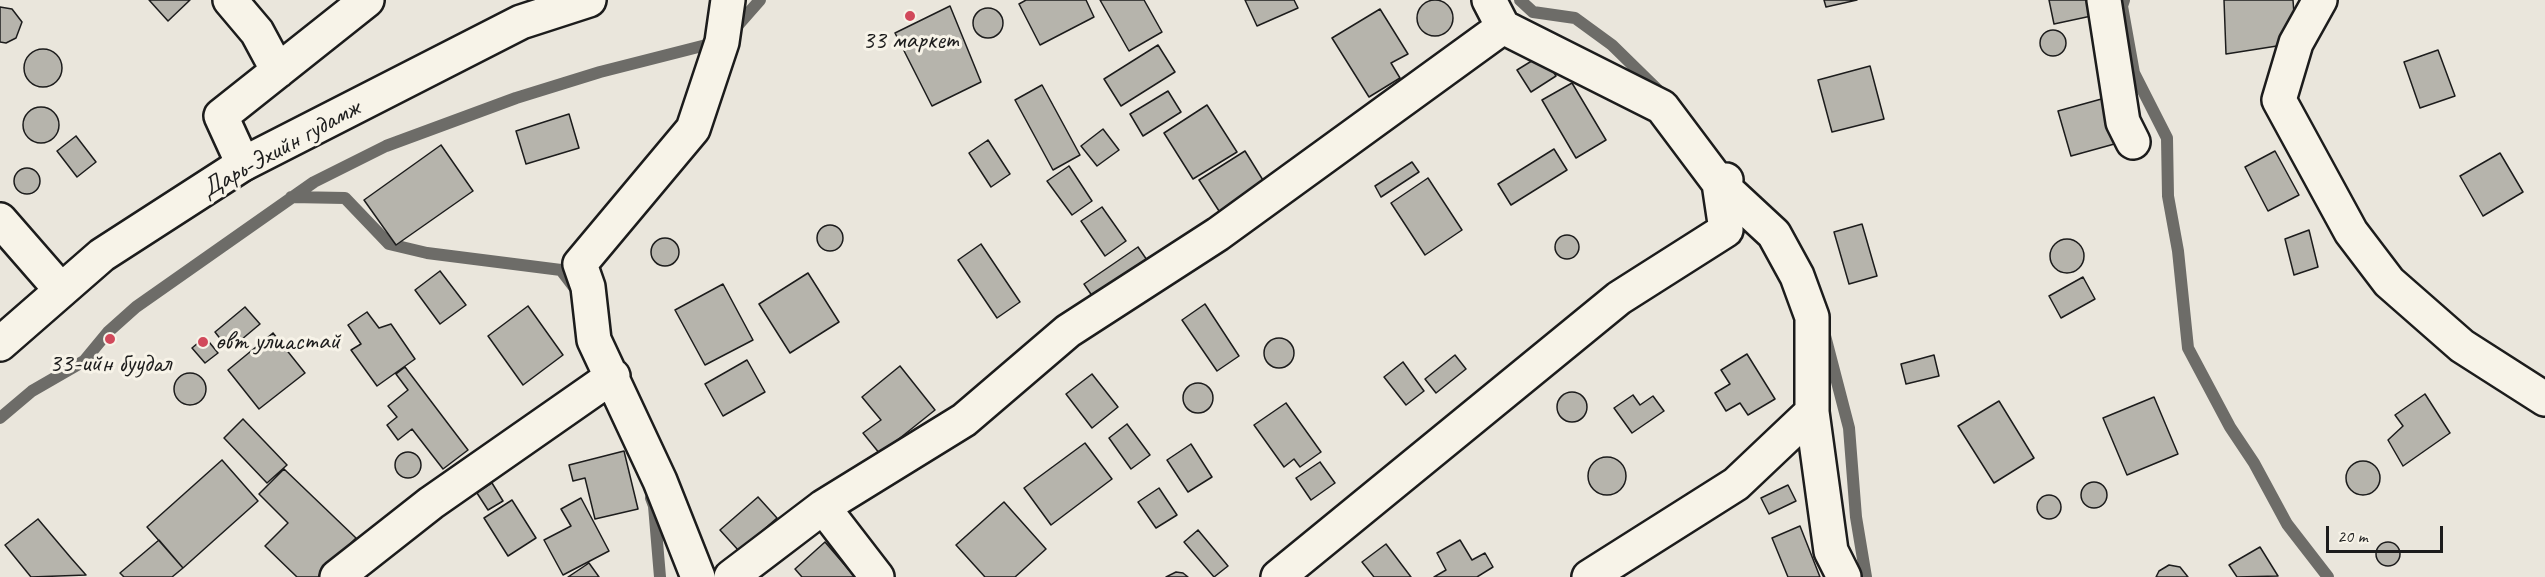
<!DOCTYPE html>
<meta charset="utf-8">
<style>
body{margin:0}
#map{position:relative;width:2545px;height:577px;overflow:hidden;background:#eae6dc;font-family:Caveat,sans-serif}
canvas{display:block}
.scale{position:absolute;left:2326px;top:526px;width:117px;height:27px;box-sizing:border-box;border:3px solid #1c1c1c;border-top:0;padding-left:8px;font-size:18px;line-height:21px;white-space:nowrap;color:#1c1c1c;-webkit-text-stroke:4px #f7f3e8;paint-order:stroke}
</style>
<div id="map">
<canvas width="2545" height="577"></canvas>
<div class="scale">20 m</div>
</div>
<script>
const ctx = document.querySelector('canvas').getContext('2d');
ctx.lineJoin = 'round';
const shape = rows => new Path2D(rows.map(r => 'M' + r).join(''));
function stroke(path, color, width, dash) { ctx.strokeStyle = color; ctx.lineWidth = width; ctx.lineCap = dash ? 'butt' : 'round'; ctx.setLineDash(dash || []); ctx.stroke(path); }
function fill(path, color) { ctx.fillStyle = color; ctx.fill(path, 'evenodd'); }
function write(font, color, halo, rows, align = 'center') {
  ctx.font = font + ' Caveat,sans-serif'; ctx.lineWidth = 6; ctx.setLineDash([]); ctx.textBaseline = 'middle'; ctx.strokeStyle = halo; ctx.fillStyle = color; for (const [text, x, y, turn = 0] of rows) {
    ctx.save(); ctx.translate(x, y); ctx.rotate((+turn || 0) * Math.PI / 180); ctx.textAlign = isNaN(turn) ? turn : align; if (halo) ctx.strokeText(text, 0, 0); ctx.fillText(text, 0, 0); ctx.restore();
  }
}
stroke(shape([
 [1520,0,1533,12,1575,18,1612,45,1661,93],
 [2124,0,2122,6,2134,73,2167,138,2168,196,2178,251,2188,348,2230,427,2254,463,2287,524,2328,577],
 [731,33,760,0],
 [291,197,345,198,389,244,427,253,561,270,577,291],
 [1823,328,1849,428,1856,517,1866,577],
 [0,418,32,391,84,361,108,332,136,307,314,182,386,146,516,98,600,72,718,42],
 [651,498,654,506,660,577]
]), '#6d6c68', 12);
const building = shape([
 '1417 18a18 18 0 1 1 36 0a18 18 0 1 1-36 0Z',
 [149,0,190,0,168,21,149,0],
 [1026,0,1086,0,1094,17,1040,45,1019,4,1026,0],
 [1100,0,1144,0,1162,32,1129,51,1100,0],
 [1245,0,1294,0,1298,8,1257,26,1245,0],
 [1824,0,1857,0,1826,7,1824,0],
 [2049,0,2093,0,2096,15,2054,24,2049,0],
 [2224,0,2293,0,2296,43,2226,54,2224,0],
 [950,6,981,82,932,106,895,33,950,6],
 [0,7,12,9,22,22,16,38,6,43,0,42,0,7],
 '973 23a15 15 0 1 1 30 0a15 15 0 1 1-30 0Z',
 [1380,9,1408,54,1391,63,1400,78,1369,97,1332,38,1380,9],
 '2040 43a13 13 0 1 1 26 0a13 13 0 1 1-26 0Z',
 [1158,45,1175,72,1121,106,1104,79,1158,45],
 '24 68a19 19 0 1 1 38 0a19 19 0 1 1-38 0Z',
 [2438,50,2455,96,2420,108,2404,62,2438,50],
 [1543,54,1556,76,1531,92,1517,70,1543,54],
 [1870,66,1884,119,1832,132,1818,80,1870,66],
 [1572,83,1606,140,1576,158,1542,100,1572,83],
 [1042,85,1080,155,1053,170,1015,100,1042,85],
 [1168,91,1181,112,1143,136,1130,114,1168,91],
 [2105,98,2118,143,2071,156,2058,111,2105,98],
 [1207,105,1237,152,1193,179,1164,133,1207,105],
 '23 125a18 18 0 1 1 36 0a18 18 0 1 1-36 0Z',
 [569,114,579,148,526,164,516,131,569,114],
 [1103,129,1119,150,1097,166,1081,146,1103,129],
 [76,136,96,162,77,177,57,151,76,136],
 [988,140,1010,174,991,187,969,153,988,140],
 [441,145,473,191,396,245,364,200,441,145],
 [1554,149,1567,170,1511,205,1498,184,1554,149],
 [1245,151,1266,185,1221,214,1199,180,1245,151],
 [2275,151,2299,195,2268,211,2245,167,2275,151],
 [2500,153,2523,192,2483,216,2460,176,2500,153],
 [1412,162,1419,172,1381,197,1375,186,1412,162],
 [1069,166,1092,201,1072,215,1047,181,1069,166],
 '14 181a13 13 0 1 1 26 0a13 13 0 1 1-26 0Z',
 [1428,178,1462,230,1425,255,1391,203,1428,178],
 [1102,207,1126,241,1105,256,1081,221,1102,207],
 [1862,224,1877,276,1849,284,1834,232,1862,224],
 '817 238a13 13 0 1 1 26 0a13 13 0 1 1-26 0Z',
 [2309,230,2318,267,2294,275,2285,239,2309,230],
 '1555 247a12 12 0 1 1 24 0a12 12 0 1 1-24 0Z',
 '651 252a14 14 0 1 1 28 0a14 14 0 1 1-28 0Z',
 '2050 256a17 17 0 1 1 34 0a17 17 0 1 1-34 0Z',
 [981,244,1020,302,997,318,958,260,981,244],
 [1138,247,1149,263,1095,300,1084,284,1138,247],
 [440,271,466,305,440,324,415,290,440,271],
 [808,273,839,322,790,353,759,304,808,273],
 [2083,277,2095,299,2061,318,2049,296,2083,277],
 [723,284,753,340,705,365,675,310,723,284],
 [1205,304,1239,356,1217,371,1182,320,1205,304],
 [528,306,563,355,523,385,488,336,528,306],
 [245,307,260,324,229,350,215,332,245,307],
 [367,312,379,328,391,324,415,359,377,386,351,350,361,344,348,325,367,312],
 [273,333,305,373,259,409,228,370,273,333],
 [205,337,218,353,205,363,192,348,205,337],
 '1264 353a15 15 0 1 1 30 0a15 15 0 1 1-30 0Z',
 [1747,354,1775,399,1748,415,1740,403,1726,411,1715,393,1730,384,1721,370,1747,354],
 [1455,355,1466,369,1436,393,1425,379,1455,355],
 [1934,355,1939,376,1906,384,1901,364,1934,355],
 [747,360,765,392,723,416,705,384,747,360],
 [1403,362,1424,391,1406,405,1384,377,1403,362],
 [900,366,935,410,880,454,863,433,881,420,862,397,900,366],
 [405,367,468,450,443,469,412,429,398,440,387,425,397,417,388,406,408,390,396,374,405,367],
 '174 389a16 16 0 1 1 32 0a16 16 0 1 1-32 0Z',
 [1092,374,1118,407,1092,428,1066,394,1092,374],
 '1183 398a15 15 0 1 1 30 0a15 15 0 1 1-30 0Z',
 '1557 407a15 15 0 1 1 30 0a15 15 0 1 1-30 0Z',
 [2425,394,2450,433,2403,466,2388,440,2403,426,2395,415,2425,394],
 [1633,395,1640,405,1653,396,1664,411,1632,433,1614,408,1633,395],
 [2154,397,2178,454,2127,475,2103,418,2154,397],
 [1999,401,2034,458,1994,483,1958,426,1999,401],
 [1286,403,1321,452,1300,467,1294,459,1284,467,1254,425,1286,403],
 [243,419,287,465,267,483,224,438,243,419],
 [1127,424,1150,455,1131,469,1109,438,1127,424],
 [1085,443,1112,479,1051,525,1024,488,1085,443],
 [1191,444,1212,477,1188,492,1167,460,1191,444],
 [624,451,638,509,595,519,585,478,573,481,569,465,624,451],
 '395 465a13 13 0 1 1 26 0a13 13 0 1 1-26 0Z',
 '1588 476a19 19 0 1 1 38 0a19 19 0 1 1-38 0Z',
 [222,460,258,501,183,568,147,527,222,460],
 '2346 478a17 17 0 1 1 34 0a17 17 0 1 1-34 0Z',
 [1320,462,1335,483,1311,500,1296,478,1320,462],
 [284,469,356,538,318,577,297,577,265,546,288,523,259,494,284,469],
 '2081 495a13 13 0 1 1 26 0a13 13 0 1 1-26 0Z',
 [492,483,503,501,488,510,477,493,492,483],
 [1788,485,1796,501,1769,514,1761,498,1788,485],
 [1159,488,1177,515,1156,528,1138,502,1159,488],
 '2037 507a12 12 0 1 1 24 0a12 12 0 1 1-24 0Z',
 [758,497,777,518,739,551,720,530,758,497],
 [581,498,609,551,563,575,544,540,571,526,561,509,581,498],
 [512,500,536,538,508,556,484,518,512,500],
 [1004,502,1046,549,1015,577,985,577,956,545,1004,502],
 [38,519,71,558,86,575,31,577,5,545,38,519],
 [1800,526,1820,577,1788,577,1772,538,1800,526],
 [1198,530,1228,566,1214,577,1184,542,1198,530],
 [159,540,183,568,172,577,124,577,120,573,159,540],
 [1460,540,1472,560,1485,553,1493,567,1477,577,1434,577,1446,570,1437,553,1460,540],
 [825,542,855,577,802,577,795,569,825,542],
 '2376 554a12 12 0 1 1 24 0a12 12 0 1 1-24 0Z',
 [1386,544,1411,577,1374,577,1362,562,1386,544],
 [2260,547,2278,576,2237,577,2229,565,2260,547],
 [589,563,599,577,568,577,589,563],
 [2169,565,2180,567,2188,577,2156,577,2159,571,2169,565],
 [1176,572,1183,573,1188,577,1166,577,1176,572]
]);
fill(building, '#b6b4ac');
stroke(building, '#1c1c1c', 1.5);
const minor = shape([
 [230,0,257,32,278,71],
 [2104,0,2123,122,2133,142],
 [2320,0,2296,43,2279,100,2351,232,2389,282,2462,346,2545,399],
 [243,164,221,116,367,0],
 [0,220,61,290],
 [1812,412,1831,551,1844,577],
 [823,507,964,420,1068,331,1218,234,1503,27],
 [337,577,431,503,613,376],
 [698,577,660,481,594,340,588,287,580,264,693,129,722,42,728,0],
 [731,577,823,507,877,577],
 [1278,577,1619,298,1726,230,1719,183,1662,107,1503,27,1489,0],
 [1589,577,1736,484,1812,412,1812,317,1797,276,1774,234,1719,183,1726,180]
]);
const secondary = shape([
 [0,344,102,255,243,164,521,22,589,0]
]);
stroke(minor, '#1c1c1c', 38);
stroke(secondary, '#1c1c1c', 38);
stroke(minor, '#f7f3e8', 33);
stroke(secondary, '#f7f3e8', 33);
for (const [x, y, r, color] of [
 [910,16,6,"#d1495b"],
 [110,339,6,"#d1495b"],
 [203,342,6,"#d1495b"]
]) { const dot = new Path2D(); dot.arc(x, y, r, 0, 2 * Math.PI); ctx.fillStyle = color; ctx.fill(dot); stroke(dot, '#f7f3e8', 2); }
write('26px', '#1c1c1c', '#f7f3e8', [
 ["33 маркет",910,41],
 ["өвт улиастай",215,342,"left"],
 ["33-ийн буудал",110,364]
]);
write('26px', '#1c1c1c', '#f7f3e8', [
 ["Дарь-Эхийн гудамж",281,149,-29]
]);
</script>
